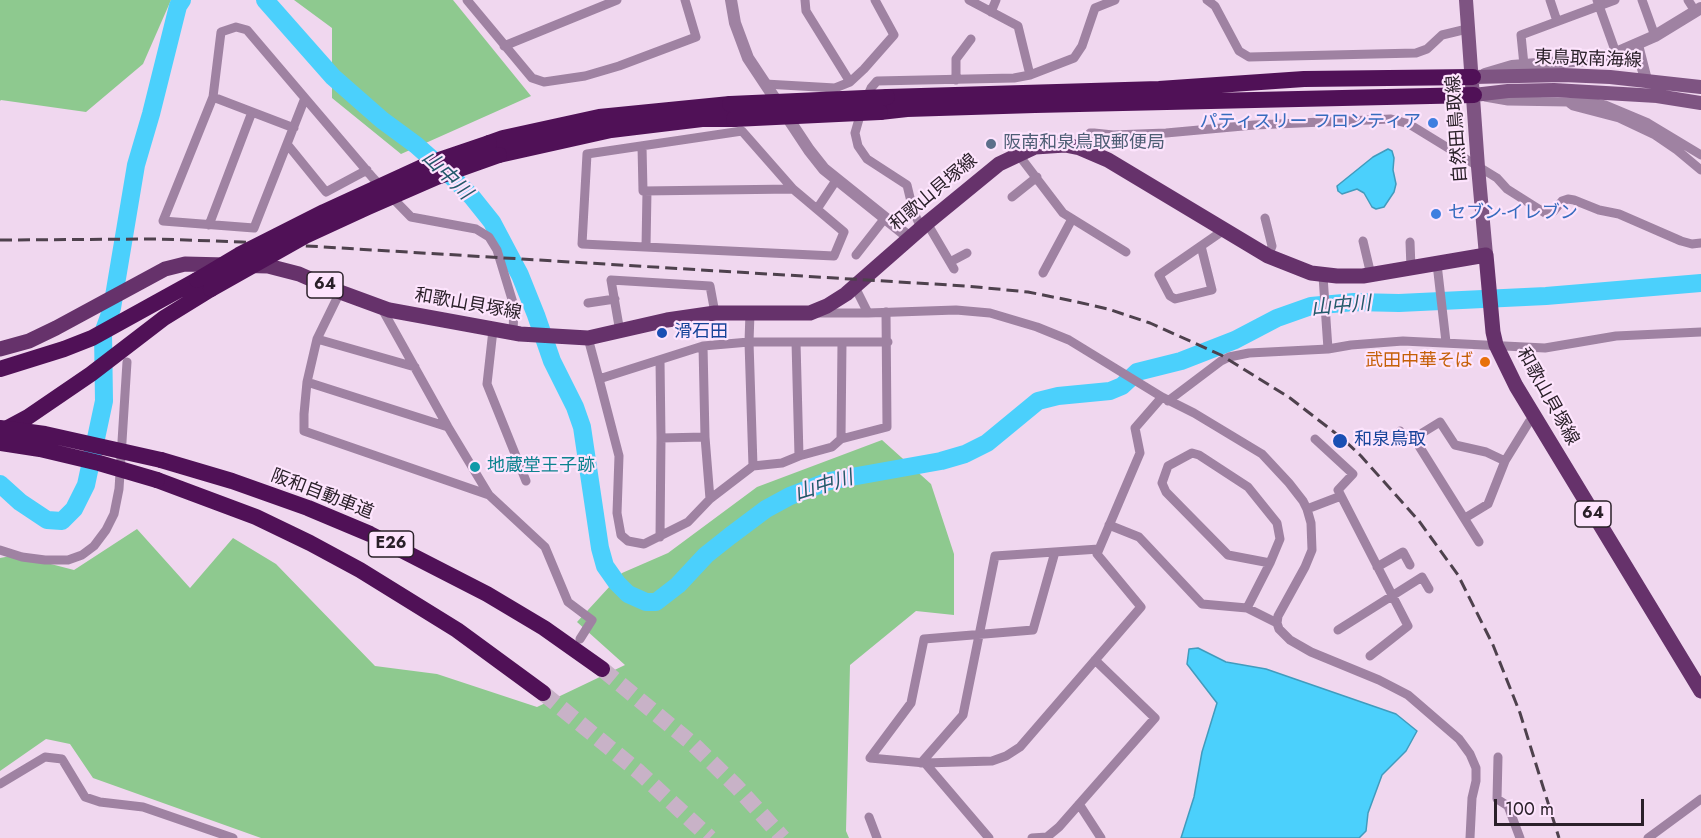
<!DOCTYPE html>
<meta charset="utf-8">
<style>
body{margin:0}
#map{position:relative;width:1701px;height:838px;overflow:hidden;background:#f0d7ef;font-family:Jost,sans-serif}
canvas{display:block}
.scale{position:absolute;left:1494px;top:799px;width:150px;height:27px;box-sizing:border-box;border:3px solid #2a2029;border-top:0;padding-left:8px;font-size:18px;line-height:21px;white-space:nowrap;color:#2a2029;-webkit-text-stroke:4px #fde4fd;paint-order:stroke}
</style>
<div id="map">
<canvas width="1701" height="838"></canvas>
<div class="scale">100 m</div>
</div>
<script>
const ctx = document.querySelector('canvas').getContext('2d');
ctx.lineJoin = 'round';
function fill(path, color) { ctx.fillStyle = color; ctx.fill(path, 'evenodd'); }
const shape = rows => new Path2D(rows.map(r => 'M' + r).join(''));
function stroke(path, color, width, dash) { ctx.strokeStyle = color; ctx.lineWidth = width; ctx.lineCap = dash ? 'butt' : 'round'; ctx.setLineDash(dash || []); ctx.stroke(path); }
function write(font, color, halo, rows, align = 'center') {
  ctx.font = font + ' Jost,"Noto Sans JP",sans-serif'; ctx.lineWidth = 4.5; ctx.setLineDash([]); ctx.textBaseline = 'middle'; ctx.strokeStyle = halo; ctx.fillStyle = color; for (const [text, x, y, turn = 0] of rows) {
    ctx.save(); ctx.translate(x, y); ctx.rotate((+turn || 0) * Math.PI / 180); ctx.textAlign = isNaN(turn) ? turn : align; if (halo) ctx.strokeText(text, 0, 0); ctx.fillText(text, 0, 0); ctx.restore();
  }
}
fill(shape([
 [0,0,171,0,143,64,86,112,1,100,0,101],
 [294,0,453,0,531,96,401,154,332,98,332,28],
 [882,440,931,484,954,554,954,615,916,611,850,665,846,831,849,838,261,838,93,778,70,744,46,739,0,771,0,558,16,555,74,570,137,529,190,588,233,538,276,564,375,666,437,674,537,707,625,665,577,622,622,573,668,553,757,487]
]), '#8ec98f');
const water = shape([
 [1388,149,1392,151,1394,158,1393,170,1396,184,1394,192,1384,207,1376,209,1372,207,1364,193,1357,189,1342,194,1338,191,1337,186,1373,157,1388,149],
 [1198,648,1226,662,1266,669,1396,714,1417,731,1406,751,1382,775,1368,813,1366,831,1359,838,1181,838,1194,797,1202,752,1217,703,1187,664,1189,649,1198,648]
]);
fill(water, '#4bd0fc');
stroke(water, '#419bbd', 1.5);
stroke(shape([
 [265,0,333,77,382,120,416,145,451,176,472,197,492,222,520,275,536,315,552,361,575,407,582,427,600,548,605,566,617,583,628,594,646,602,656,602,678,585,706,555,730,536,766,509,790,496,829,481,941,461,965,454,987,443,1038,401,1058,396,1110,391,1122,386,1137,372,1181,361,1235,340,1277,318,1311,306,1354,302,1399,303,1546,296,1701,283],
 [0,484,20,502,47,520,62,521,74,509,86,485,104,401,103,333,112,308,136,165,151,114,178,6,182,0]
]), '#4bd0fc', 18);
stroke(shape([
 [602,669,694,745,737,787,783,838],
 [543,693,639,772,710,838]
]), '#c8b2c7', 16, [16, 8]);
stroke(shape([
 [467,0,532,78,544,82,585,76,619,66,696,37,685,0],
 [805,0,806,11,850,82],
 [969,0,1018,26,1030,75],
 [1207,0,1215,6,1239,51,1249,57,1416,53,1427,49,1442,35,1467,29],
 [1550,0,1557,21],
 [1597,0,1616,53],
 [1642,0,1655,36],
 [1688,0,1695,11],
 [991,12,996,0],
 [504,46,617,0],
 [1524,65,1521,35,1615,0],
 [956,80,956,59,971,39],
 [765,84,835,88,850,82,864,69,894,35,875,0],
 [213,97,294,128],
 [1485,97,1508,101,1569,102,1580,100,1605,105,1648,123,1701,155],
 [305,98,254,228,163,221,213,97,221,32,236,27,247,30,373,178,411,217,476,229,489,237,497,250,514,306,513,333],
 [866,99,871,88,877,81,1014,78,1030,75,1074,58,1082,46,1095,8,1115,0],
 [1569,103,1573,106,1619,118,1655,135,1677,150,1701,170],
 [861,112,855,133,858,146,867,159,907,185,913,210,921,228],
 [742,131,793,189,844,232,834,256,582,244,587,154,742,131],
 [287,144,326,192,367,170],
 [642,146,643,191,793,189],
 [1077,147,1090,133,1094,133,1113,135,1166,133,1254,125,1391,119,1409,124,1497,178,1507,189,1545,213,1553,212,1562,201,1568,199,1574,200,1599,210,1619,214,1681,241,1692,244,1701,243],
 [1018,154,1063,213,1126,252],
 [1012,197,1037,177],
 [817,209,837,179],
 [1265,218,1272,246,1268,256],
 [927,223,954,269],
 [209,225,252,112],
 [1363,241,1371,275],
 [1410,242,1411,268],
 [1201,246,1212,290,1175,299,1170,296,1159,275,1224,230],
 [646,247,647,191],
 [856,255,885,218],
 [950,262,967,253],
 [1437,264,1446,342],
 [1043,273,1072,219],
 [1323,276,1328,349],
 [855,287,868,313],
 [340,292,317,339,307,382,304,414,304,431,489,495],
 [588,303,615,299],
 [381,307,448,427,489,495,545,547,568,602,592,620,580,639],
 [750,313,749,342,753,466,710,499,688,522,644,544,628,541,621,535,617,513,619,456,599,379,703,346,749,342,888,342],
 [819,313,868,313,956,310,990,313,1037,327,1069,340,1162,397,1194,413,1262,454,1289,483,1303,501,1307,509,1311,523,1312,550,1305,567,1278,616,1277,623,1279,629,1290,640,1311,652,1379,680,1408,695,1459,739,1470,754,1476,768,1476,781,1472,798,1470,838],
 [493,330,487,384,526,481],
 [620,332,611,280,710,286,715,313],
 [588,338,599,379],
 [317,339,415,367],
 [796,342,799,456],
 [703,346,705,437,710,499],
 [660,360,661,438,660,537],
 [307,382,448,427],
 [1168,401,1221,361,1229,357,1249,353,1328,349,1351,345,1403,341,1545,348,1616,336,1701,332],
 [1400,431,1403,435,1414,438],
 [661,438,705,437],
 [841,439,842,342],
 [1315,439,1353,474,1338,490,1408,626,1370,656],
 [753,466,782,463,799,456,832,447,841,439,887,427,886,312],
 [1307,509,1341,496],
 [1465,518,1488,504,1505,461,1529,422,1534,418],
 [1109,525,1139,537,1202,604,1247,608,1277,623],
 [1479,542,1414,438,1440,422,1455,445,1486,452,1505,461],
 [0,550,22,557,45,560,68,560,82,555,94,546,106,530,114,514,119,489,127,362],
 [1055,552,1033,630,924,639,911,703,870,758,925,763,992,761,1006,756,1020,747,1141,607,1097,554,1140,453,1135,428,1162,397],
 [1377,567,1403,552,1410,565],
 [1247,608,1270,563,1280,539,1277,523,1248,487,1199,455,1192,453,1168,466,1162,483,1166,492,1228,555,1270,563],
 [1338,630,1422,577,1429,589],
 [1498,757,1497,799,1508,806,1520,838],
 [921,763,963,715,995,556,1099,549],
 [925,763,989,838],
 [0,784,45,757,62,759,85,797,100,802,143,807,233,838],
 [1079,804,1101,838],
 [869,817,877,838],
 [1032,838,1047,837,1059,827,1155,718,1095,660],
 [1648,838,1701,799]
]), '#9f82a2', 9);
stroke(shape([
 [731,0,735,23,748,58,809,150,824,169,910,238],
 [1637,45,1646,80],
 [1485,74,1512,66,1587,60,1616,53,1655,36,1701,8]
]), '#9f82a2', 12);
stroke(shape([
 [1466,0,1478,167,1486,255],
 [1473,77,1563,75,1610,77,1701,87],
 [1474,95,1508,91,1554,90,1657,96,1701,103]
]), '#7e5482', 14);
stroke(shape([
 [0,349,29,341,56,328,165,269,185,264,268,266,299,274,340,292,389,310,520,334,588,338,667,320,715,313,810,313,827,306,846,294,927,223,999,164,1035,147,1065,145,1080,148,1108,160,1268,256,1311,273,1337,276,1363,276,1486,255,1493,332,1496,345,1516,386,1701,691]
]), '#66326b', 15);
stroke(shape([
 [887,97,1159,89,1304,79,1473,77],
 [880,112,907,109,1035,105,1474,95],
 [489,143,503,138,599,117,730,104],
 [499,155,611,130,702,119,734,119],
 [0,369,64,349,92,338,197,280],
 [0,432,28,417,91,374,164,318,211,289],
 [161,460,232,481,308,508,370,534,487,594,544,628,602,669],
 [157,480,256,517,310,543,360,570,457,630,543,693]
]), '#501157', 16);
stroke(shape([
 [0,240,157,239,242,242,966,286,1028,292,1073,301,1108,309,1150,323,1221,355,1290,398,1343,439,1361,456,1419,521,1458,575,1493,645,1520,713,1559,838]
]), '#4e414d', 3, [12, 6]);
stroke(shape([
 [730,104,887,97],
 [734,119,880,112],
 [197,280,239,255,324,212,433,162,489,143],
 [211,289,305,236,368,207,437,177,499,155],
 [0,428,45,434,161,460],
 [0,443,40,449,99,463,157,480]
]), '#501157', 16);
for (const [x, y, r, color] of [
 [1433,123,6,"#3f7fe0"],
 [991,144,6,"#5c6f8a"],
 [1436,214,6,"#3f7fe0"],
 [662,333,6,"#1a4fb4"],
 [1485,362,6,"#e8710a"],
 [1340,441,8,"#1a4fb4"],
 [475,467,6,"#0f9aa8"]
]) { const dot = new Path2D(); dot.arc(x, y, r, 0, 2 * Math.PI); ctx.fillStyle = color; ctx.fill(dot); stroke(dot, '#fde4fd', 2); }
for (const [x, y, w] of [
 [325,285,36],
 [1593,514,36],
 [391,544,45]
]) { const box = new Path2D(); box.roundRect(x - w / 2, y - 13, w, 26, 4.5); ctx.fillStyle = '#fde4fd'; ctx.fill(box); stroke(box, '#2a2029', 1.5); }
write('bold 16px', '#2a2029', null, [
 ["64",325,285],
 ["64",1593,514],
 ["E26",391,544]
]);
write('18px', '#2a2029', '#fde4fd', [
 ["東鳥取南海線",1588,60,2],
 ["自然田鳥取線",1458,129,-94],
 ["和歌山貝塚線",934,193,-40],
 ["和歌山貝塚線",468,305,10],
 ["和歌山貝塚線",1547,397,61],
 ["阪和自動車道",322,495,21]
]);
write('18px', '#366cbe', '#fde4fd', [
 ["パティスリー フロンティア",1421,123],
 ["セブン-イレブン",1448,214,"left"]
], 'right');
write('18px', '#4e5e75', '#fde4fd', [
 ["阪南和泉鳥取郵便局",1003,144]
], 'left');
write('18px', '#164399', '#fde4fd', [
 ["滑石田",674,333],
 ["和泉鳥取",1354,441]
], 'left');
write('18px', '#c56008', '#fde4fd', [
 ["武田中華そば",1473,362]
], 'right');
write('18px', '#0d838f', '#fde4fd', [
 ["地蔵堂王子跡",487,467]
], 'left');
write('italic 20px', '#23596b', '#fde4fd', [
 ["山中川",446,176,44],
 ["山中川",1341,307,-5],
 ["山中川",824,487,-17]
]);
</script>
